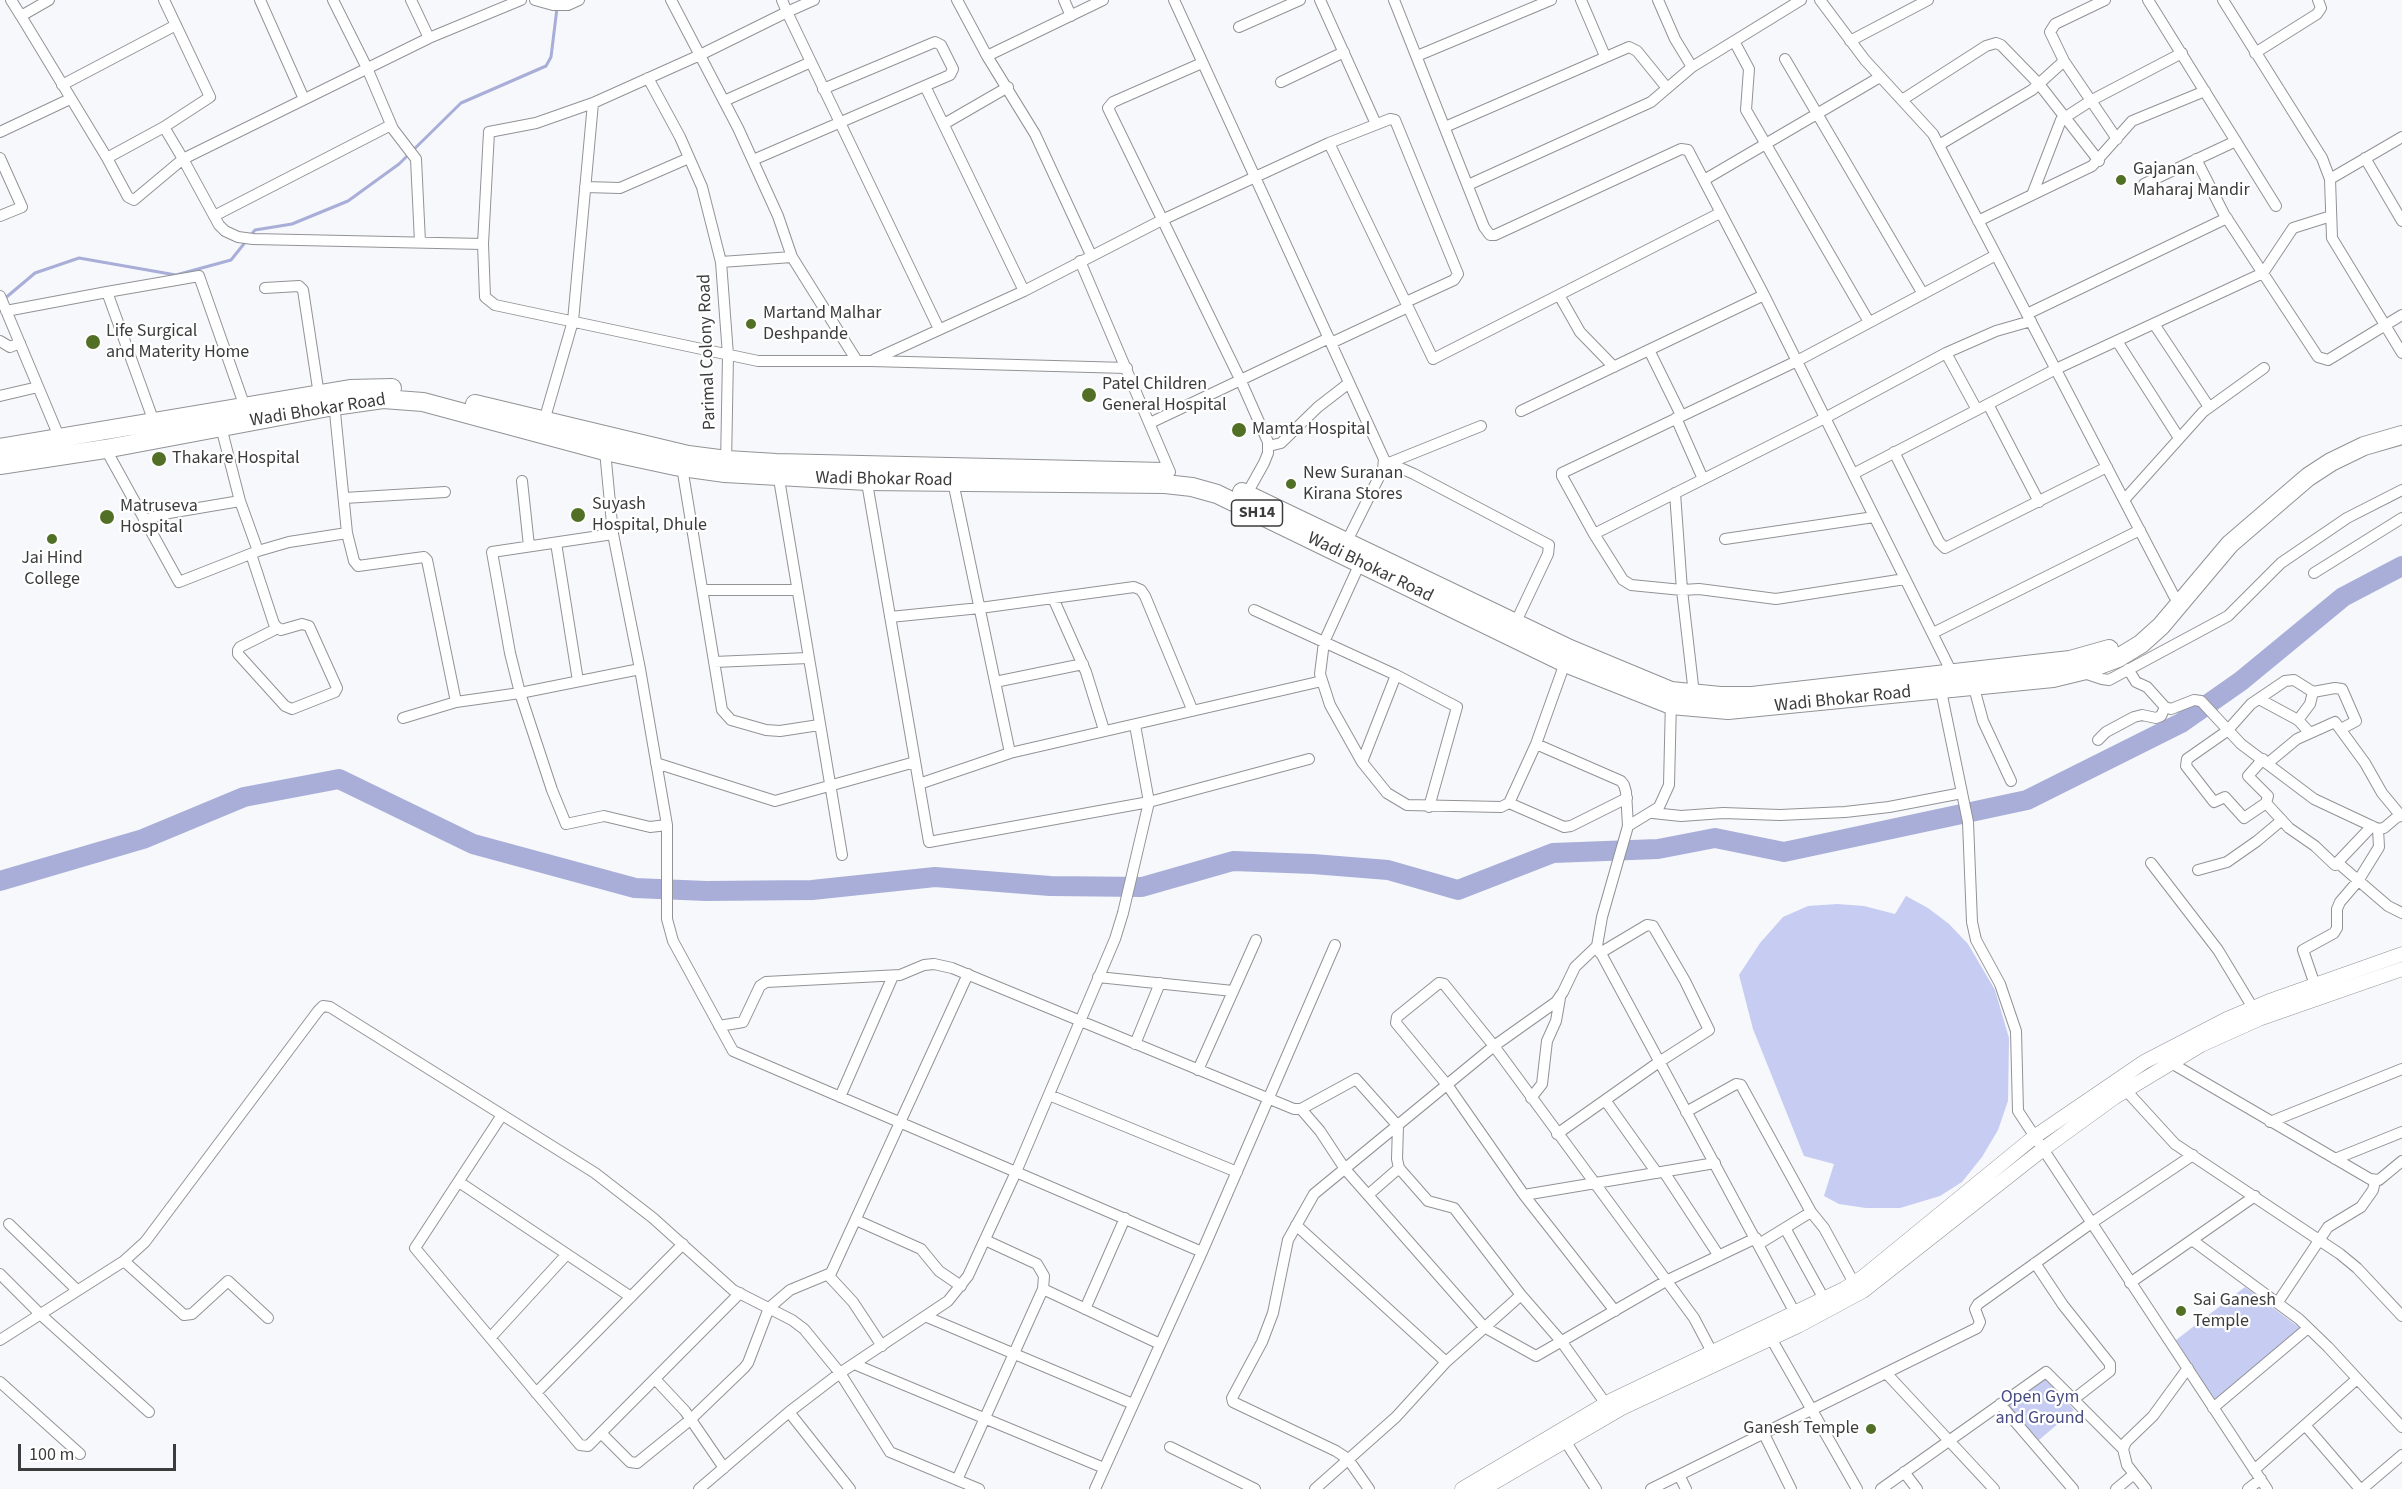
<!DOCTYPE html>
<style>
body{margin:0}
#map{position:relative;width:2402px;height:1489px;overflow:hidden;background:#f7f8fb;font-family:"Source Sans 3",sans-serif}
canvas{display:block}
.scale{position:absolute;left:18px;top:1444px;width:158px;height:27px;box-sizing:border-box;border:3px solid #3c3c3d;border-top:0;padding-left:8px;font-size:18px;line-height:21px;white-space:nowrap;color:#3c3c3d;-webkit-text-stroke:4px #fff;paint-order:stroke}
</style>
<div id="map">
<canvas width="2402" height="1489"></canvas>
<div class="scale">100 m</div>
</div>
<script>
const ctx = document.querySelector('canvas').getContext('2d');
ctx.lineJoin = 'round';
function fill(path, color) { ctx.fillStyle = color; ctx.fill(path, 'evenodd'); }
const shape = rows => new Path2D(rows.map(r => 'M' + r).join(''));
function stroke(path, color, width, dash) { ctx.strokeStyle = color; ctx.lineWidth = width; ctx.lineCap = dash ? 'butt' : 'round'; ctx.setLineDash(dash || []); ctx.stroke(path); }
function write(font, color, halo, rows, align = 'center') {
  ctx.font = font + ' "Source Sans 3",sans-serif'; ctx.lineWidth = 4.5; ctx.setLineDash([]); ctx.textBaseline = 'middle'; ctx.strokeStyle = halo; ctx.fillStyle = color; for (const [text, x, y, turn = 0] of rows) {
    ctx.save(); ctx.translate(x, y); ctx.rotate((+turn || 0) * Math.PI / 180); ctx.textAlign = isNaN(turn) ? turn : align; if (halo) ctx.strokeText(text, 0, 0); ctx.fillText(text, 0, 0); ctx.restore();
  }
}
fill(shape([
 [1906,896,1928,908,1949,924,1968,944,1995,990,2009,1038,2008,1101,1998,1130,1982,1157,1962,1182,1940,1196,1900,1208,1866,1208,1839,1204,1824,1196,1834,1164,1804,1156,1753,1029,1739,975,1760,943,1783,917,1808,906,1837,904,1864,906,1895,914],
 [2245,1287,2300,1328,2215,1402,2176,1340],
 [2045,1378,2074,1410,2039,1440,2007,1406]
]), '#c7ccf2');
stroke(shape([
 [251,235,255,230,292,224,348,201,399,164,461,103,546,66,551,57,557,8],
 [3,300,35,273,79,258,176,275,231,260,247,240]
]), '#a8aed8', 3);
stroke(shape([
 [0,881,143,839,244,797,339,779,473,844,635,888,706,891,812,890,935,877,1050,886,1142,887,1233,861,1313,864,1388,870,1458,890,1553,853,1658,849,1715,838,1784,852,2027,800,2181,723,2241,681,2343,597,2402,566]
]), '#a8aed8', 20);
const minor = shape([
 [11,0,21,16],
 [49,0,21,16,107,158,164,127,210,97,164,0],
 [260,0,304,99],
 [333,0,367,68,393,129,416,159,420,242],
 [411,0,429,38],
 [521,0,429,38,183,159,219,225,225,231,238,237,253,239,483,244,485,297,495,305,758,361,871,361,1127,368],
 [535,0,553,5,568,5,579,0],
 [671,0,738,128,778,216,792,257],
 [782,0,787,12,814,0],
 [957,0,987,56,1035,134,1091,255],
 [1064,0,1071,16],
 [1174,0,1384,459,1383,469,1345,545],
 [1320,0,1376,124],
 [1394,0,1484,227,1490,235,1495,235,1681,149,1688,150,1764,295,1952,673],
 [1581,0,1605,56],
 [1658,0,1675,39,1692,67],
 [1820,0,1865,60,1933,134,2174,596,2181,605],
 [2105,0,2055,24,2050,32,2064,61,2117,139],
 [2148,0,2276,206],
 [2223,0,2322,158,2330,179,2332,238,2402,353],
 [1239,27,1300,0],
 [1734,41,1749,69,1746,110,1869,322],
 [1850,41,1928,0],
 [2255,53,2317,14,2321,8,2318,0],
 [987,56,1103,0],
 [1417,56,1551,0],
 [1785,59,1923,294],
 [1202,63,1113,102,1108,108,1240,379,1268,442,1268,453,1264,463,1245,497],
 [648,78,680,137,702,187,721,262,728,355,726,465],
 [1281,82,1344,52],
 [62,85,176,25],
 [925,86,1024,291],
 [1902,100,1986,46,1996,43,2001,45,2039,84,2099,161],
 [724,101,811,62],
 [944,124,1008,87],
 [1445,127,1629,47,1637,51,1667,88],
 [0,132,70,99],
 [1329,143,1390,119,1395,120,1458,274,1454,280,1406,302],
 [1939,145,2032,90,2064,61],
 [0,158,22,207,0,216],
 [107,158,128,197,134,200,183,159,164,127],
 [2365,158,2402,221],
 [2196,159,2224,214,2318,357,2328,360,2402,315],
 [753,160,950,75,953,69,941,45,935,42,823,89],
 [2330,179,2402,137],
 [1704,180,1880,77],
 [2144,184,2236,141],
 [1468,185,1651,102,1692,67,1801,0],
 [585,187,620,188,689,158],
 [2032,195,2061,120,2092,100,2182,53],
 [214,216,391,125],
 [1978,221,2092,166,2132,121,2205,91],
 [483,244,489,132,536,123,593,103],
 [1080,261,1170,472],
 [721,262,792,257,857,361],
 [265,288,299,286,303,290,319,395],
 [107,292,199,276,245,407],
 [1559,295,1580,332,1614,367],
 [0,296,60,439],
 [6,311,107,292,154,422],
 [2027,314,2227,218],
 [2154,324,2209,407],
 [0,341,10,347,20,343],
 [2117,341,2179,438],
 [1331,343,1408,307],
 [1649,350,1681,415],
 [1946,353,1977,410],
 [875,359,1024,291,1162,220,1329,143,1433,359,1720,213],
 [0,396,38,387],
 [1988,404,2039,502],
 [1521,411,1764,295],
 [1676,418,1703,479],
 [544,421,573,321,593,103,700,55,787,12,939,329],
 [1150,423,1329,338],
 [104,446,179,582,258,551,240,501,220,423],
 [1269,446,1281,443,1318,407,1349,383],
 [605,451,613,534,640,669,667,825,667,919,673,941,733,1051,1016,1172,968,1276,948,1301,840,1373,789,1412,699,1489],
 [1894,452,1939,542,1945,548,2107,467],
 [1384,463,1389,463,1414,474,1549,545,1548,554,1513,628],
 [1389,463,1481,426],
 [682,467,722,710,731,720,766,730,780,731,819,725],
 [778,473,842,855],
 [1853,474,2056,369,2263,273,2293,228,2331,216],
 [866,477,929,842,1149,802,1309,759],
 [952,477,1010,753,1322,681],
 [522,481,529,546],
 [1675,493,1682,590,1694,694],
 [344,498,445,492],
 [2124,500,2203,412,2264,368],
 [144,520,163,514,240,501],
 [347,533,354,561,358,566,424,557,427,560,456,702],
 [613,534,492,552,510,653,520,693,552,790,566,824,604,816,650,827,667,825],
 [1594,534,1825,418,1946,353,1996,331,2031,321],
 [1725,539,1874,517],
 [556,543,578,681],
 [258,551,289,542,347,533,334,402],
 [251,554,274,624,278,628],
 [1361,561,1324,642,1320,674,1330,705,1362,762,1387,793,1407,805,1501,807,1509,803,1536,744,1566,660],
 [2314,573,2402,518],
 [1905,579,1776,599,1699,589,1682,590,1631,585,1623,580,1594,534,1562,476,1562,473,1797,361,1996,255],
 [703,590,797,590],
 [1053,598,1086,672,1104,730],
 [1254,610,1396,675,1457,707,1429,807],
 [890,617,980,608,1134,587,1141,590,1145,596,1192,709],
 [302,624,309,626,337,688,335,692,292,709,285,706,238,654,238,650,240,647,278,628,281,630,302,624],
 [1933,633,2140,530],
 [714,662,808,658],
 [2128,669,2136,682,2147,687,2165,707,2171,709,2194,700,2201,701,2241,744,2314,799,2378,829,2384,828,2397,817,2402,816],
 [2081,672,2102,679,2109,680,2228,616,2281,563,2347,518,2402,490],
 [995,682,1083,664],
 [1973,684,1983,721,2011,781],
 [1940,686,1968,822,1972,922,1976,940,2000,984,2016,1031,2018,1111,2267,1489],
 [2259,699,2298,720,2310,733],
 [403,718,456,702,520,693,640,669],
 [2298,720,2310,704,2313,692],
 [2341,729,2356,721,2342,689,2335,688,2313,692,2294,680,2285,681,2251,704,2227,731,2187,759,2186,766,2214,802,2225,797,2244,818,2266,803,2289,828,2315,846,2335,865,2372,826],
 [2098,740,2106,732,2134,717,2142,715,2156,718,2161,716,2165,707],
 [1536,744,1621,781,1624,785,1626,792,1628,826,1602,917,1597,946,1795,1313],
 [2263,759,2248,776,2268,796,2266,803],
 [1362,762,1396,675],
 [656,763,775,801,915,762],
 [2268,763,2297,739,2335,722,2365,763,2382,793,2401,816],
 [919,784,1010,753],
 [1509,803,1564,827,1571,826,1627,798],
 [1653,813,1681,816,1723,813,1780,815,1845,812,1889,807,1962,793],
 [1628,826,1659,807,1669,785,1671,700],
 [2151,863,2218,950,2253,1008],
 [2338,863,2388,906,2402,913],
 [2198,870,2227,862,2257,841,2282,820],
 [1098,977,1233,991],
 [2315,985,2303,950,2334,933,2337,928,2337,909,2340,902,2358,881,2379,847,2378,829],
 [719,1026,743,1022,760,986,766,982,900,975,924,965,934,964,952,968,1294,1109,1301,1109,1356,1079,1398,1126,1397,1159,1399,1168,1428,1201,1454,1208,1521,1295,1561,1341,1606,1404],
 [1135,1044,1160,983],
 [2166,1060,2370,1179,2379,1180,2402,1161],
 [1198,1070,1256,940],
 [2121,1085,2175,1144,2340,1254,2357,1268,2402,1316],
 [1049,1095,1237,1172],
 [840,1097,893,976],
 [1531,1098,1542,1084,1547,1041,1556,1021,1560,998],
 [1605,1100,1657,1173],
 [1301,1109,1320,1131,1345,1169,1484,1327,1536,1356,1666,1281,1756,1238],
 [1686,1112,1736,1084,1741,1085,1811,1212,1824,1228,1854,1283],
 [502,1115,415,1248,580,1445,588,1446,740,1293],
 [2270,1122,2402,1069],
 [1557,1134,1659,1062,1709,1030,1685,981,1653,926,1647,925,1600,953],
 [2335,1159,2402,1132],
 [1664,1172,1719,1256],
 [459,1182,631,1297],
 [1368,1195,1399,1168],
 [1524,1195,1715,1163],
 [856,1220,921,1249,939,1271,961,1286],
 [9,1224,77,1290],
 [1296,1225,1446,1362],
 [1785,1228,1824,1299],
 [2192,1240,2299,1319,2328,1347,2402,1427],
 [1759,1244,1811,1212],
 [1202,1252,1335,945],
 [124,1261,184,1315,192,1314,228,1281,268,1318],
 [2035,1263,2063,1305,2110,1364,2110,1371,2074,1399],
 [0,1274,40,1314,149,1412],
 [828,1275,853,1302,882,1346],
 [2130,1283,2255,1196],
 [1043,1289,1160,1344],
 [2278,1302,2328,1227,2361,1207,2373,1190,2375,1181],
 [1085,1309,1125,1218],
 [1615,1311,1524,1195,1448,1086,1396,1023,1397,1017,1439,983,1444,984,1494,1046,1694,1318,1712,1352],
 [927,1317,1133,1404],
 [1768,1333,1857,1489],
 [491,1337,567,1254],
 [0,1340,124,1261,145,1242,318,1011,323,1006,330,1007,595,1173,653,1218,733,1290,792,1320,804,1329,840,1373,890,1452,979,1489],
 [854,1364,1104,1468],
 [1887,1374,1994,1489],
 [655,1379,685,1411,724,1468],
 [0,1382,80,1454],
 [536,1393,683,1244],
 [2000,1404,2073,1489],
 [2213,1408,2308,1328],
 [789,1412,850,1489],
 [2305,1425,2360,1489],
 [601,1433,630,1462,637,1463,690,1420,744,1368,748,1363,769,1308,790,1290,831,1273,968,974],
 [1764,1434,1791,1489],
 [1562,1436,1596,1489],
 [1170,1447,1255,1489],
 [2254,1470,2357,1379],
 [1904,1472,1917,1489],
 [1679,1475,1686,1489],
 [957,1480,1043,1289,1044,1276,1037,1264,985,1240],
 [1095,1489,1202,1252,1016,1172,1115,939,1123,913,1149,802,1135,725],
 [1315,1489,1396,1417,1446,1362,1521,1295],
 [1369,1489,1348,1459,1336,1451,1233,1402,1232,1398,1262,1342,1273,1313,1288,1240,1314,1194,1494,1046,1556,1002,1563,992,1575,967,1597,946],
 [1651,1489,1977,1328,1980,1322,1975,1309,1978,1304,2090,1224,2193,1155],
 [1881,1489,2046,1372,2123,1449],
 [2116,1489,2134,1474],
 [2146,1489,2127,1465,2123,1449,2126,1442,2153,1416,2188,1368],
 [2248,1489,2261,1479],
 [2362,1489,2402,1455]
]);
const tertiary = shape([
 [1462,1489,1612,1400,1844,1289,1863,1277,2034,1137,2144,1062,2227,1019,2272,1000,2402,954],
 [1483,1489,1622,1408,1798,1326,1863,1291,2042,1150,2115,1097,2201,1045,2259,1019,2402,969]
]);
const primary = shape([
 [475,404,688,455,727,460,776,463,1164,472],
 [0,448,350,389,392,388],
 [0,465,105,449,334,406,383,399,423,402,605,451,675,466,725,473,867,481,1165,484,1192,487,1217,494,1565,663,1671,705,1728,710,2053,678,2086,670,2118,658,2141,644,2161,626,2230,544,2308,477,2331,462,2364,446,2402,435],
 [1242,492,1570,649,1671,691,1720,696,1752,696,2070,660,2109,649]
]);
stroke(minor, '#929396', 12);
stroke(tertiary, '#929396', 15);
stroke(primary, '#929396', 20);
stroke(minor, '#fff', 10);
stroke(tertiary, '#fff', 14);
stroke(primary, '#fff', 18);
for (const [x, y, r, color] of [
 [2121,180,6,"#527025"],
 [751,324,6,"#527025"],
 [93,342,8,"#527025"],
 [1089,395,8,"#527025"],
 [1239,430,8,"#527025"],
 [159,459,8,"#527025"],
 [1291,484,6,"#527025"],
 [578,515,8,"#527025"],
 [107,517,8,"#527025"],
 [52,539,6,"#527025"],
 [2181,1311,6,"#527025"],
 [1871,1429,6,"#527025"]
]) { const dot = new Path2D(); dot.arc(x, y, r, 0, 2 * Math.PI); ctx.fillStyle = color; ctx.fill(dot); stroke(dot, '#fff', 2); }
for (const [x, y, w] of [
 [1257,513,51]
]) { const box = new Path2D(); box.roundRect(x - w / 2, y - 13, w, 26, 4.5); ctx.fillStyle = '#fff'; ctx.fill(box); stroke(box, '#3c3c3d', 1.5); }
write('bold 16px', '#3c3c3d', null, [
 ["SH14",1257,513]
]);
write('18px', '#3c3c3d', '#fff', [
 ["Gajanan",2133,170],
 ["Maharaj Mandir",2133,191],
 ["Martand Malhar",763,314],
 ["Deshpande",763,335],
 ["Life Surgical",106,332],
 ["and Materity Home",106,353],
 ["Patel Children",1102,385],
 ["General Hospital",1102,406],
 ["Mamta Hospital",1252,430],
 ["Thakare Hospital",172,459],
 ["New Suranan",1303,474],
 ["Kirana Stores",1303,495],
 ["Suyash",592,505],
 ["Hospital, Dhule",592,526],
 ["Matruseva",120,507],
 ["Hospital",120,528],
 ["Jai Hind",52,559,"center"],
 ["College",52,580,"center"],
 ["Sai Ganesh",2193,1301],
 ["Temple",2193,1322],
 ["Ganesh Temple",1859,1429,"right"]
], 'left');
write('18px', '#3c3c3d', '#fff', [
 ["Parimal Colony Road",708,352,-92],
 ["Wadi Bhokar Road",318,411,-9],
 ["Wadi Bhokar Road",884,480,1],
 ["Wadi Bhokar Road",1370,568,26],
 ["Wadi Bhokar Road",1843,700,-6]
]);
write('18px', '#474c83', '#fff', [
 ["Open Gym",2040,1398],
 ["and Ground",2040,1419]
]);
</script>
